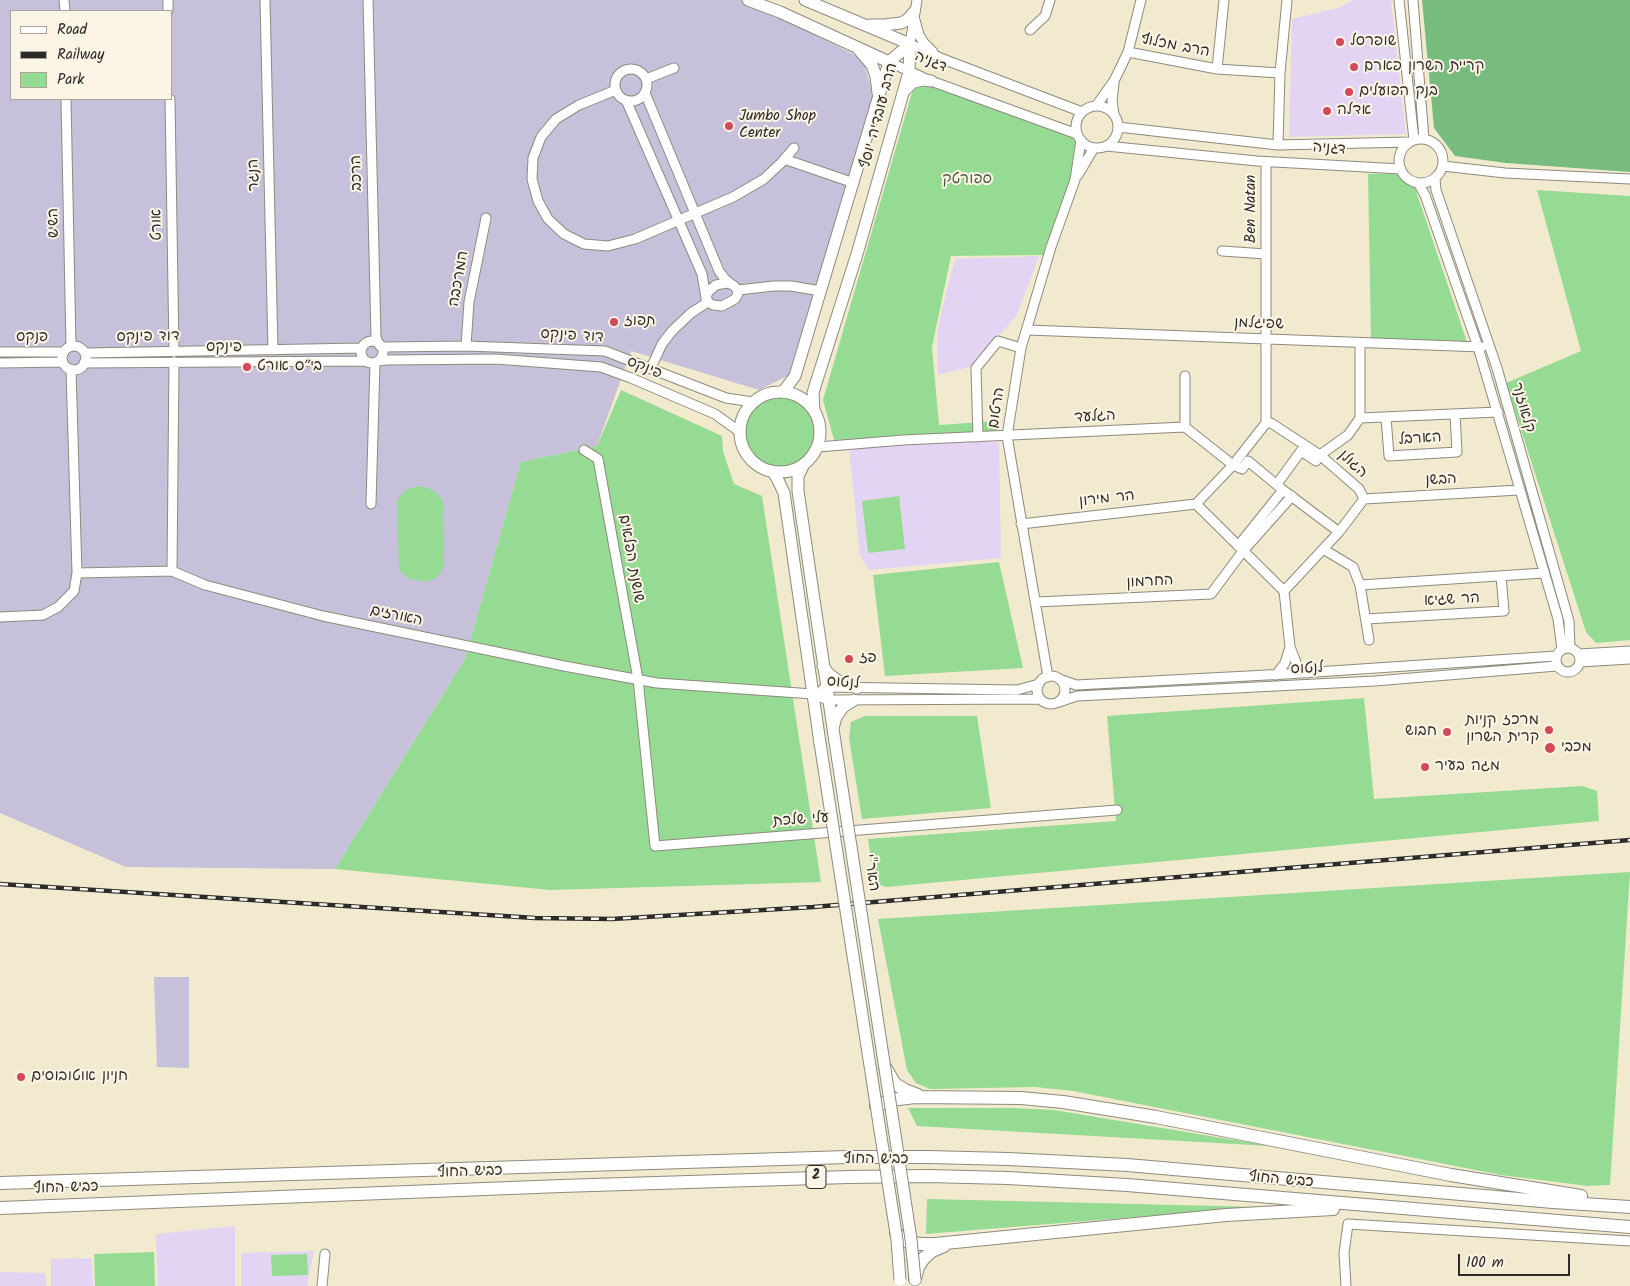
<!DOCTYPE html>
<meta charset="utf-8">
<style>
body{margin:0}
#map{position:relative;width:1630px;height:1286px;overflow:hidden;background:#f1eacf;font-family:Kalam,sans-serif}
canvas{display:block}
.legend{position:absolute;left:10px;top:10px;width:162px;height:90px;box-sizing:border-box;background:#fcf5e5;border:1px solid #a8a49b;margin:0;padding:6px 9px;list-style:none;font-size:15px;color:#2b2b2b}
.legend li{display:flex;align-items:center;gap:10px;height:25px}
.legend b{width:25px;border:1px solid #a8a49b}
.scale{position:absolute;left:1458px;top:1254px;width:112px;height:22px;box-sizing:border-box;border:2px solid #2b2b2b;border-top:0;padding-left:6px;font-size:15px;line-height:18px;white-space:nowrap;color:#2b2b2b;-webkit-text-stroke:4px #fcf5e5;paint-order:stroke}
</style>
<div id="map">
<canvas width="1630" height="1286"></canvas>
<ul class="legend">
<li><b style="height:6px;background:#fff"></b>Road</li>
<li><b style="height:6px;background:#2b2b2b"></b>Railway</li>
<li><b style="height:14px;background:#96db94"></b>Park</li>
</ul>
<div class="scale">100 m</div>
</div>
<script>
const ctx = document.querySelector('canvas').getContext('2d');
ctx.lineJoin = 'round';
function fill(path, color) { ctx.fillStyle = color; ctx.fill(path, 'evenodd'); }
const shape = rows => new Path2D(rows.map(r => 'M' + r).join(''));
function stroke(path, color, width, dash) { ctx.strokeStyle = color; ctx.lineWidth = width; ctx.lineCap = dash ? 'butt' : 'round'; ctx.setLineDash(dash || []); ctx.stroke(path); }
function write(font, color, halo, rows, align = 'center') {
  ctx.font = font + ' Kalam,"Playpen Sans Hebrew",sans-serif'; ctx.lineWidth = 4; ctx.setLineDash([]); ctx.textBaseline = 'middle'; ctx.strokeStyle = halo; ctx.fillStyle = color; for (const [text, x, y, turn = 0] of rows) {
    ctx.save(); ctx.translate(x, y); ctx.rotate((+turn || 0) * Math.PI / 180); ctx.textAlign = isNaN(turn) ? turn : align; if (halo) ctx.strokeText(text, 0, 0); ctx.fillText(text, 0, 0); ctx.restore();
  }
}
fill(shape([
 [1353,0,1391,0,1406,134,1289,137,1292,19,1338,8],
 [1039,256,1017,315,973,366,938,375,937,334,941,313,955,259],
 [959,441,999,442,1001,558,869,570,860,556,849,448],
 [235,1226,235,1286,158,1286,156,1234],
 [314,1251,307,1286,241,1286,241,1253],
 [92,1258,93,1286,51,1286,51,1259],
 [0,1272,45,1273,46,1286,0,1286]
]), '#e3d4f3');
fill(shape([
 [0,0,746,0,859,57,865,66,874,97,789,375,759,390,631,351,597,446,521,462,465,659,335,869,126,867,0,813],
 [11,11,171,11,171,99,11,99],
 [154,977,189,977,189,1068,157,1067]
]), '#c6c0da');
fill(shape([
 [926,85,1072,135,1082,152,1044,255,951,256,932,347,939,425,998,421,998,435,834,440,823,400,913,89],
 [1398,173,1415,188,1467,342,1371,339,1368,174],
 [1537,190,1630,196,1630,640,1596,643,1586,632,1506,383,1581,351],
 [621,390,722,436,723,451,734,484,762,496,821,882,550,890,335,869,465,659,521,462,597,446],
 '745 432a36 36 0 1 1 72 0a36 36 0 1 1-72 0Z',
 [423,486,436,492,443,501,444,564,440,574,434,579,426,582,409,579,400,571,399,566,397,503,399,497,408,488],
 [899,496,905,549,868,553,862,501],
 [999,562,1023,668,885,676,873,575],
 [1364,698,1374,799,1583,786,1597,791,1599,821,887,887,875,884,868,839,1116,821,1107,716],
 [865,716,977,716,991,808,862,819,849,738,851,722],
 [1630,872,1610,1185,1588,1186,1501,1175,1073,1091,1035,1087,930,1089,916,1083,907,1070,878,919],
 [908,1108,1013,1108,1054,1110,1270,1146,917,1126],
 [927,1199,1260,1207,926,1234],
 [154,1252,155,1286,95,1286,94,1254],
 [307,1254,308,1275,272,1276,271,1255]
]), '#96db94');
fill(shape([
 [1422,0,1630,0,1630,172,1506,163,1455,156,1434,128]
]), '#78bb7e');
const minor = shape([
 [64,0,65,11],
 [168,0,168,11],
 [265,0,273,350],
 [368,0,376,337,379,345],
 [917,0,910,44,943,59,1082,112],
 [1399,0,1414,140],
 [1413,0,1424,139],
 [915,20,919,35,924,43,933,52],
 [1030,30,1045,16,1050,0],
 [1128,52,1217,69,1280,73],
 [889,62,931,81,1077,134],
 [1217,69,1224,0],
 '615 85a16 16 0 1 1 32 0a16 16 0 1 1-32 0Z',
 [646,79,674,68],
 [616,90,579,105,556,119,541,137,533,158,532,179,538,201,548,219,564,234,584,244,608,246,635,239,733,197,764,179,782,162,794,148],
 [645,93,719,271,725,279,731,284],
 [66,99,71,346],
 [170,99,174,352],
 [626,100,702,274,706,298],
 '1076 127a21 21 0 1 1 42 0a21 21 0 1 1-42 0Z',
 [1096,106,1114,81,1128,52,1141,0],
 [1114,114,1112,101,1114,84],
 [1118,127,1278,145,1409,142],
 '1399 161a22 22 0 1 1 44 0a22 22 0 1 1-44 0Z',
 [1278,145,1280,73,1287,0],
 [1106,146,1257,161,1401,169],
 [784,159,854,183],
 [1266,164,1266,254],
 [1443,166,1505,173,1630,179],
 [1078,175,1094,148],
 [1435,179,1436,190,1497,368,1569,621,1570,648],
 [1418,183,1425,195,1478,347,1558,619,1562,649],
 [1222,251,1266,254,1266,423],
 [727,283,733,285,737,289,738,294,735,299,722,306,713,305,708,302,706,296,709,291,716,285,727,283],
 [738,290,774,286,791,286,821,291],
 [1027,330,1482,347],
 '361 352a11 11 0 1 1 22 0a11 11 0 1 1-22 0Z',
 [380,346,385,347,466,346,605,351,726,398,753,402],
 [466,346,469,302,486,218],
 '62 358a12 12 0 1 1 24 0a12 12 0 1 1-24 0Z',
 [0,352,64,352],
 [85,353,362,348],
 [378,361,386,360,496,359,601,367,631,378,715,414,740,432],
 [0,363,63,362],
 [84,363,365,361],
 [651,368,662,344,672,331,691,313,708,302],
 [71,369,77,573],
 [1185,376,1185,427],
 [1386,417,1389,456,1457,452,1455,414],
 [1360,418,1498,412],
 [1360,418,1360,343],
 [978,437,976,368,998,341,1021,348],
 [818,447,903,440,1185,427,1233,465,1242,469,1248,461,1283,490,1339,532],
 [584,450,598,459,638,679,655,846,1117,810],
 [1277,484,1301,451,1316,461,1320,455,1348,435,1360,418],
 [1364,499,1519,490],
 [371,504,375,363],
 [1021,524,1196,504],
 [1238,546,1283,490],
 [1323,549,1353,567,1360,585,1369,640],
 [172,571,174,362],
 [1360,585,1544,573],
 [1284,591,1339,532,1364,499,1359,489,1320,455,1271,423,1266,423,1233,465,1196,504,1284,591,1290,647,1297,665,1307,673],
 [1036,602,1211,594,1243,551,1292,496],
 [0,617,43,615,58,607,74,591,77,573,172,571,205,585,323,616,564,666,657,683,813,694,828,700,1040,699],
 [1366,619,1504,611,1501,576],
 '1556 660a12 12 0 1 1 24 0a12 12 0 1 1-24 0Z',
 [1579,654,1630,651],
 [1580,662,1630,659],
 [1276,675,1285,663,1290,647],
 '1037 690a14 14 0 1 1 28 0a14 14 0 1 1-28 0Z',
 [1048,677,1007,436,1021,348,1051,247,1075,180,1081,140],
 [1059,679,1076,685,1286,674,1556,656],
 [822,690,826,687,1017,690,1039,684],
 [1059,702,1077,696,1375,681,1557,666],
 [322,1286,325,1254],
 [1346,1286,1344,1253,1348,1224,1630,1241]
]);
const major = shape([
 [748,0,780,12,889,62],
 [805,0,910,44],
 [870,25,884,25,901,23,907,20,914,12],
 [859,50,872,65,876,76,878,93],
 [905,90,913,82,923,80,931,81],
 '740 432a40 40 0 1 1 80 0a40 40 0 1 1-80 0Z',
 [783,392,795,376,889,62,910,44],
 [814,411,813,393,816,383,857,254,909,72,910,44],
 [803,466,798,476,798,491,835,742],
 [772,471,777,478,784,493,820,743],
 [823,666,828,673,838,681,857,688],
 [833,728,836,717,843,707,854,700]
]);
const highway = shape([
 [885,1067,895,1084,905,1090,918,1095],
 [876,1106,891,1100,915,1097,1021,1098,1063,1102,1156,1117,1451,1175,1581,1196],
 [0,1183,848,1157,928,1157,1008,1159,1127,1165,1553,1202,1630,1207],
 [0,1208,561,1186,848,1177,928,1176,1008,1178,1127,1185,1630,1227],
 [896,1233,901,1238,908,1242,920,1244,935,1244,1226,1215,1333,1209],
 [915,1279,918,1267,924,1258,932,1251,944,1246]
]);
stroke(minor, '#8e8a7d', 11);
stroke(major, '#8e8a7d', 13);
stroke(highway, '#8e8a7d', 14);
stroke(minor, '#fff', 9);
stroke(major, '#fff', 11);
stroke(highway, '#fff', 12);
const rail = shape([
 [0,884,535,918,612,919,813,907,1630,840]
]);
stroke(rail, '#2b2b2b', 4.5);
stroke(rail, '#fcf5e5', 2.5, [8]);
const majorBridge = shape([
 [835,742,911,1239,915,1280],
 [820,743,897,1240,900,1280]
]);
stroke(majorBridge, '#8e8a7d', 13, []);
stroke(majorBridge, '#fff', 11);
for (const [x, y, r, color] of [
 [1340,42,5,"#d1495b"],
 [1354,67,5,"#d1495b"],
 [1349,92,5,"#d1495b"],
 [1327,111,5,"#d1495b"],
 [729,126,5,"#d1495b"],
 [614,322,5,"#d1495b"],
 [247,367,5,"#d1495b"],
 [849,659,5,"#d1495b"],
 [1549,730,5,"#d1495b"],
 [1447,732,5,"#d1495b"],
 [1550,748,6,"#d1495b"],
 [1425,767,5,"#d1495b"],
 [21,1077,5,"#d1495b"]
]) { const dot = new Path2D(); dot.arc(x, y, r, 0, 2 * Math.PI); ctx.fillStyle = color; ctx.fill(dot); stroke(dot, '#fcf5e5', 2); }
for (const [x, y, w] of [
 [816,1177,20]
]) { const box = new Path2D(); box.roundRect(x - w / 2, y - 11.5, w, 23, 4); ctx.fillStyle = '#fcf5e5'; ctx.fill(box); stroke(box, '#2b2b2b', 1); }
write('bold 14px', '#2b2b2b', null, [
 ["2",816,1177]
]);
write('15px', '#2b2b2b', '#fcf5e5', [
 ["שופרסל",1350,42],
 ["קריית השרון פארם",1364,67],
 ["בנק הפועלים",1359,92],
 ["אדלה",1337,111],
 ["Jumbo Shop",739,117],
 ["Center",739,134],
 ["תפוז",624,322],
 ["בי״ס אורט",257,367],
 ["פז",859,659],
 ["מרכז קניות",1539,721,"right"],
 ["קרית השרון",1539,738,"right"],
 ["חבוש",1437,732,"right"],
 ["מכבי",1561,748],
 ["מגה בעיר",1435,767],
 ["חניון אוטובוסים",31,1077]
], 'left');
write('15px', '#2b2b2b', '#fcf5e5', [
 ["הרב מכלוף",1175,47,11],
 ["דגניה",930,63,22],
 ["הרב עובדיה יוסף",880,116,-75],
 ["דגניה",1329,150,4],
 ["הרכב",358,173,-91],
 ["הנגר",255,175,-91],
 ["Ben Natan",1252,209,-90],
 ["השיש",55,223,-91],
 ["אורט",158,225,-91],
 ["המרכבה",460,279,-80],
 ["שפיגלמן",1259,325,2],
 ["דוד פינקס",572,337,3],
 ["פנקס",32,338],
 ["דוד פינקס",148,338,-1],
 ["פינקס",224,348],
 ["פינקס",644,369,22],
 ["הרטום",998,408,-81],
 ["קלאוזנר",1522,408,74],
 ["הגלעד",1095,418,-3],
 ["הארבל",1420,440,-4],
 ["הגולן",1352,465,43],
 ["הבשן",1441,481,-3],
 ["הר מירון",1107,500,-6],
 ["שושנת הפלאים",630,559,80],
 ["החרמון",1150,583,-3],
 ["הר שגיא",1452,601,-3],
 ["האורזים",396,617,12],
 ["לנטוס",1307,670,-3],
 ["לנטוס",843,684,4],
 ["עלי שלכת",801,821,-4],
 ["האר\"י",870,873,81],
 ["כביש החוף",876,1160],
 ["כביש החוף",470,1173,-2],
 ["כביש החוף",1281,1181,5],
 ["כביש החוף",66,1189,-2]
]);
write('15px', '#465745', '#fcf5e5', [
 ["ספורטק",967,180]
]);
</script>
